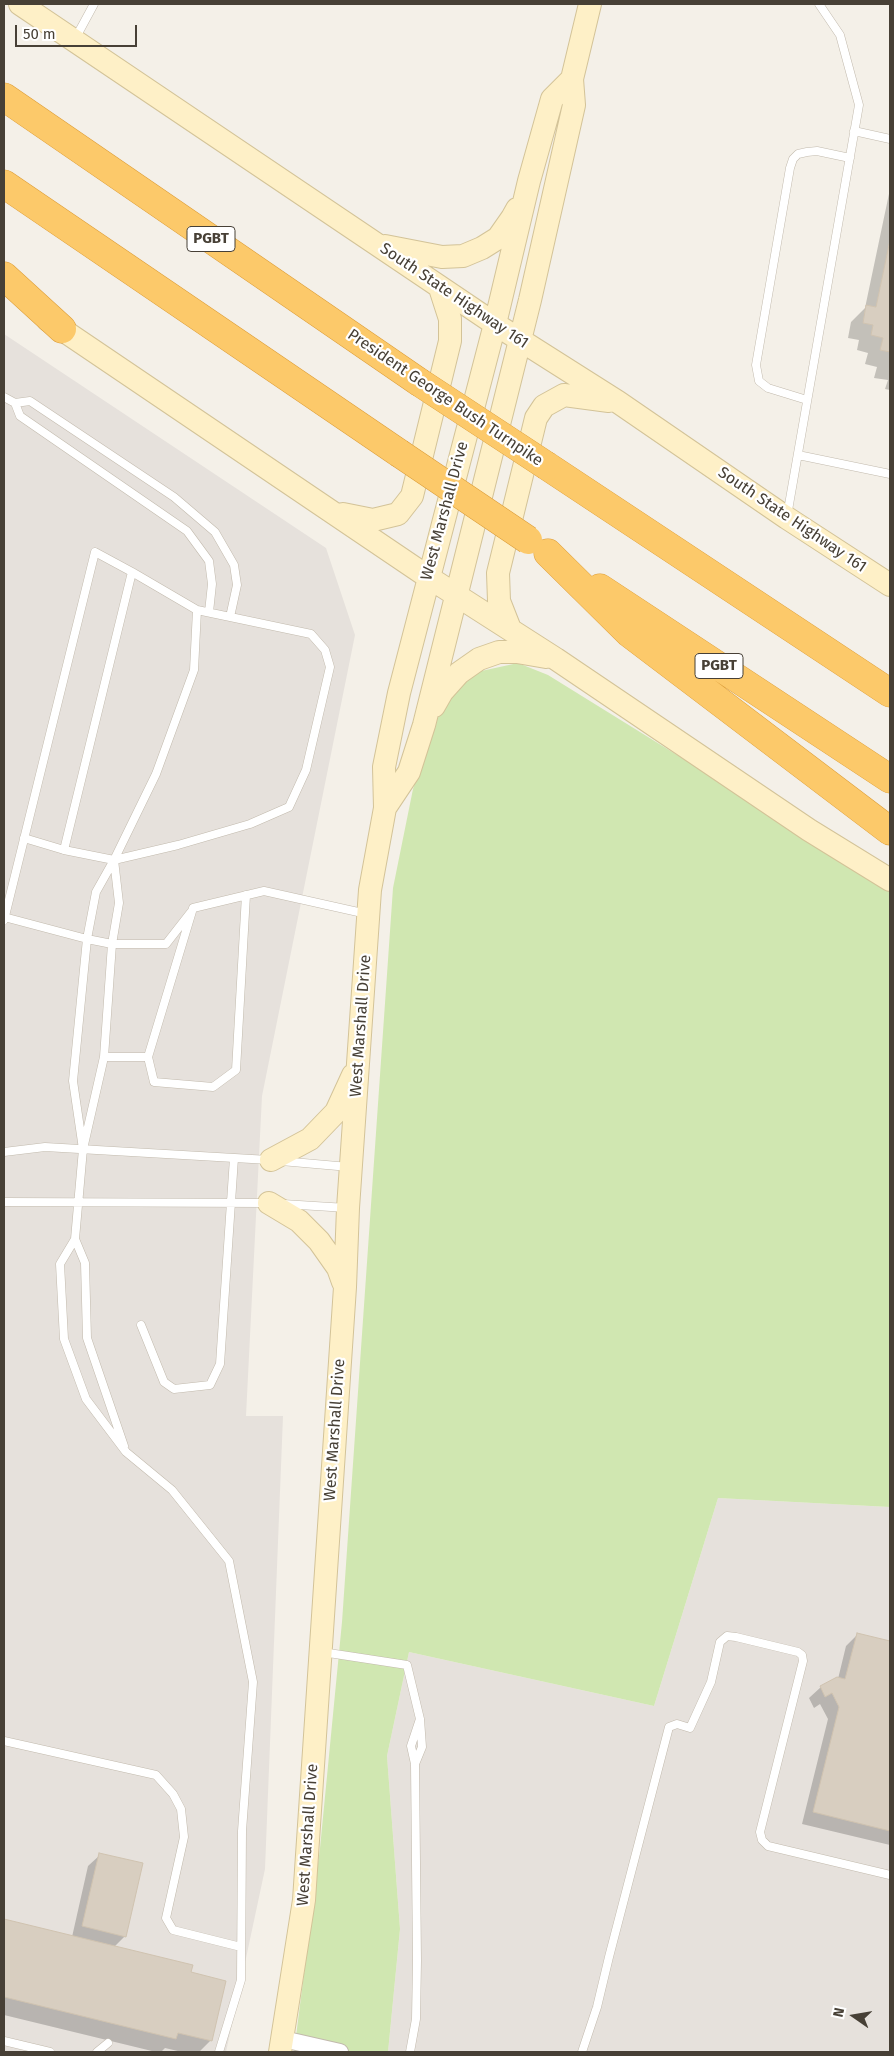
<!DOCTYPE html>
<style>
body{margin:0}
#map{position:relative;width:894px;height:2056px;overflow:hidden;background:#f4f0e8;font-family:"Fira Sans",sans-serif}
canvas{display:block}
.frame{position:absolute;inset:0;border:5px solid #474036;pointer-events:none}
.north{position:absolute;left:829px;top:1991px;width:50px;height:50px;-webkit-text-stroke:4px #fff;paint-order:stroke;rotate:283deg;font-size:14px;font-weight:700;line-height:20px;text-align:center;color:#474036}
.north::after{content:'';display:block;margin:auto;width:18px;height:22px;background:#474036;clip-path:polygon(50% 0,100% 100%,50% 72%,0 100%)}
.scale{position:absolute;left:15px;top:25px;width:122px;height:22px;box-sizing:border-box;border:2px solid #474036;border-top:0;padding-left:6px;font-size:15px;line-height:18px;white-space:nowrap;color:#474036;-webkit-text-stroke:4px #fff;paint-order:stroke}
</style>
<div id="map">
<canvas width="894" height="2056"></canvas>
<div class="frame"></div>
<div class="north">N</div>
<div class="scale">50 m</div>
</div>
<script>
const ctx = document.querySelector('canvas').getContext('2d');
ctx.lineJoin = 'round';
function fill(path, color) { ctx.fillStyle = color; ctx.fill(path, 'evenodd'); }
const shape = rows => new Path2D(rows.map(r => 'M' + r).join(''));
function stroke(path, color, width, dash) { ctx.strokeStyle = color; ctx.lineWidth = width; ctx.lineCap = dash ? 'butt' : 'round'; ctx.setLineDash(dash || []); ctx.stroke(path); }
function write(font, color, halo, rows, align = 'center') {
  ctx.font = font + ' "Fira Sans",sans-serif'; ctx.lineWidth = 4.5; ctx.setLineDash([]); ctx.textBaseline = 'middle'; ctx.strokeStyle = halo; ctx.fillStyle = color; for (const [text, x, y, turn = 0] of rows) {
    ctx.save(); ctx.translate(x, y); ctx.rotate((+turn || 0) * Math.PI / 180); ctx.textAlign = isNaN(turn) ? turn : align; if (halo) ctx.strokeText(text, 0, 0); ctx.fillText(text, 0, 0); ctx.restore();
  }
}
fill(shape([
 [4,334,326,548,355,635,262,1096,246,1416,283,1416,265,1869,226,2052,4,2052],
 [718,1498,890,1507,890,2052,388,2052,400,1929,387,1756,409,1652,654,1706]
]), '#e6e1dc');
fill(shape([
 [518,663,548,675,890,887,890,1507,718,1498,654,1706,409,1652,387,1756,400,1929,388,2052,294,2052,320,1848,342,1622,393,888,413,789,440,706,472,673]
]), '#d0e7b1');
fill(shape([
 [890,189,890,390,885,389,888,380,874,378,877,367,865,364,868,353,857,350,859,340,848,338,851,322,865,308],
 [857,1635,890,1643,890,1845,802,1824,828,1719,820,1704,814,1708,809,1698,821,1687,838,1679,846,1646],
 [100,1855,125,1936,114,1947,189,1973,211,2040,199,2052,182,2052,165,2048,161,2052,156,2052,4,2015,4,1920,72,1937,88,1866]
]), '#0003');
const building = shape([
 [890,240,890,352,880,350,883,338,871,335,873,325,863,323,866,305,876,307,890,240],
 [857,1633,890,1641,890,1831,813,1812,839,1707,832,1693,825,1697,820,1686,837,1677,845,1679,857,1633],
 [99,1853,143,1863,126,1937,82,1926,99,1853],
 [4,1919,193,1965,191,1972,226,1981,212,2041,178,2033,176,2039,4,1997,4,1919]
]);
fill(building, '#d8cec0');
stroke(building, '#d0c3b0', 1);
const lane = shape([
 [75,39,94,4],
 [854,131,890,139],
 [4,397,15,403,30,401,174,497,215,532,234,565,237,585,230,617],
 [807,400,768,388,759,381,756,365,790,168,793,159,798,154,807,152,817,151,850,158],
 [15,403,20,416,187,531,209,561,212,584,209,612],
 [798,455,890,474],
 [787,516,859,105,840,35,819,4],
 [24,838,64,850,114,860,178,845,250,824,289,807,306,770,330,667,325,650,311,634,197,610],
 [64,850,132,572,197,610,194,670,156,774,114,860,96,892,87,939,73,1081,83,1149],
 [114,860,119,903,112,944,104,1057,83,1149,75,1239,85,1263,87,1338,124,1446],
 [246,895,236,1070,213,1087,154,1082,148,1057,193,908,264,891,367,914],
 [4,917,87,939,112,944,166,944,191,912],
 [4,920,95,552,132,572],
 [104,1057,148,1057],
 [4,1152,45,1147,269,1160],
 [281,1161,349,1167],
 [4,1202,267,1203],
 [283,1204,347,1208],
 [75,1239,60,1264,64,1339,86,1399,126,1452,172,1490,229,1561,253,1682,242,1831,241,1980,219,2052],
 [141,1325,164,1382,174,1389,210,1385,220,1364,234,1158],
 [322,1652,407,1665,420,1719,422,1747,415,1764],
 [4,1741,156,1775,173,1794,181,1809,184,1837,166,1918,173,1930,241,1947],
 [4,2041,50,2052],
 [97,2052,108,2043],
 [410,2052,416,2019,417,1961,415,1764,411,1746,420,1719],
 [582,2052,597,2007,609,1957,669,1727,677,1724,690,1728,711,1682,720,1642,727,1636,736,1637,798,1652,802,1655,803,1661,760,1832,762,1840,768,1846,890,1875]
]);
const street = shape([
 [283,2039,340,2052]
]);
const secondary = shape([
 [20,4,495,324,618,402,787,518,890,585],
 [385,246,442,257,463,256,482,248,498,238,512,218,517,209],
 [48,320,428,577,556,659,809,830,890,880],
 [343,514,373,520,398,514,412,496,450,341,450,319,440,288],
 [510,629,499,601,498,573,536,418,544,406,564,395,609,401],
 [434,706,442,692,459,673,479,659,499,652,517,652,546,657],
 [385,808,409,772,424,725,530,300,574,105,572,79,590,4],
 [271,1160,310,1139,336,1112,353,1075],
 [269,1203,299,1221,319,1241,338,1268,343,1282],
 [280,2052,304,1900,345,1287,348,1208,370,890,385,808,384,767,399,693,495,324,529,181,552,99,572,79]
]);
const highway = shape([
 [4,97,419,382],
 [4,184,399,453],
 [4,276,62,329],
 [547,466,890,693],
 [548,553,629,633,890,831],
 [600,588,890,779]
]);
stroke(lane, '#c2baad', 9);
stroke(street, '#c2baad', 18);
stroke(secondary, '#d3c398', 24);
stroke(highway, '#dc9d39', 29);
stroke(lane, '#fff', 8);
stroke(street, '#fff', 16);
stroke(secondary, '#fef0c7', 22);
stroke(highway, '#fcc96a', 28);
const highwayBridge = shape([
 [419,382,547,466],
 [399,453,528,540]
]);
stroke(highwayBridge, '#dc9d39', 29, []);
stroke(highwayBridge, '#fcc96a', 28);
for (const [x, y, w] of [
 [211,239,48],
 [719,666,48]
]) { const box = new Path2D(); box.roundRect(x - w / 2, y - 12.5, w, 25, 4); ctx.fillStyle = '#fff'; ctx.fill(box); stroke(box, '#474036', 1); }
write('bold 15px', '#474036', null, [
 ["PGBT",211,239],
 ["PGBT",719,666]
]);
write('16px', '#474036', '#fff', [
 ["South State Highway 161",454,296,34],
 ["President George Bush Turnpike",445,398,34],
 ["West Marshall Drive",445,511,-75],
 ["South State Highway 161",792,520,34],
 ["West Marshall Drive",361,1026,-86],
 ["West Marshall Drive",335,1430,-86],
 ["West Marshall Drive",308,1835,-86]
]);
</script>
